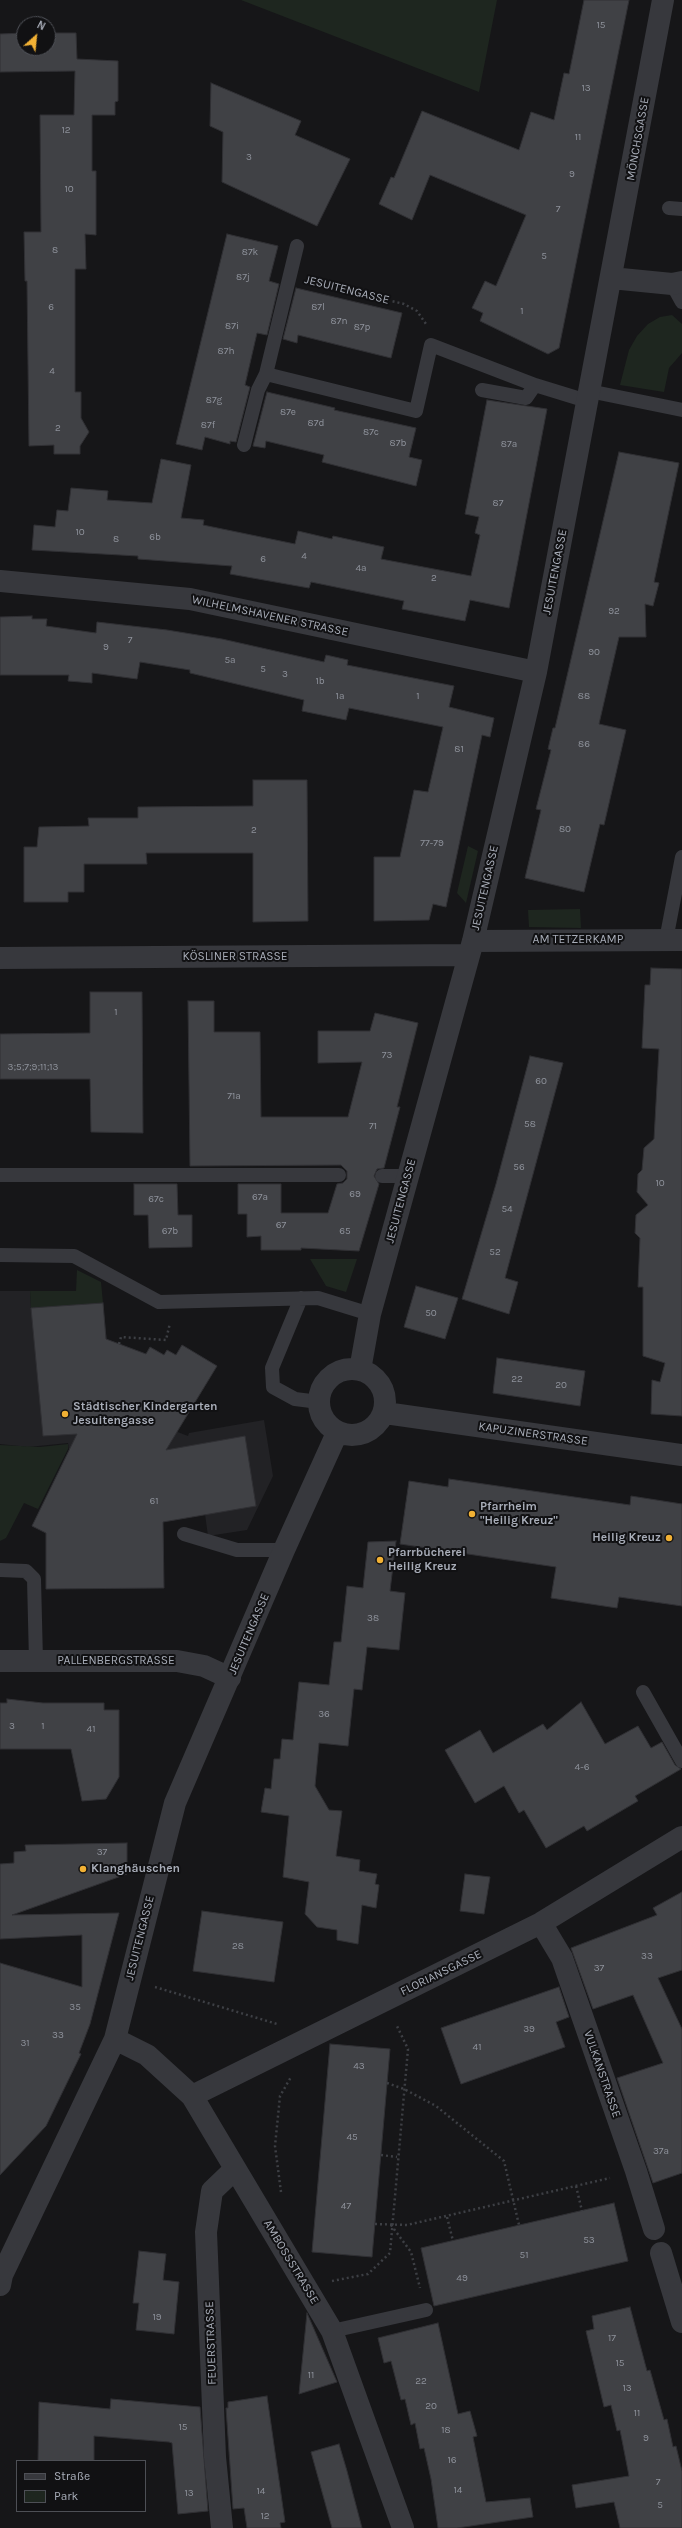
<!DOCTYPE html>
<meta charset="utf-8">
<style>
body{margin:0}
#map{position:relative;width:682px;height:2528px;overflow:hidden;background:#161618;font-family:Karla,sans-serif}
canvas{display:block}
.legend{position:absolute;left:16px;top:2460px;width:130px;height:52px;box-sizing:border-box;background:#111113;border:1px solid #4d4f55;margin:0;padding:5px 7px;list-style:none;font-size:12px;color:#a8adb8}
.legend li{display:flex;align-items:center;gap:8px;height:20px}
.legend b{width:20px;border:1px solid #4d4f55}
.north{position:absolute;left:16px;top:16px;width:40px;height:40px;box-sizing:border-box;background:#111113;border:1px solid #4d4f55;border-radius:50%;rotate:27deg;font-size:11px;font-weight:700;line-height:16px;text-align:center;color:#a8adb8}
.north::after{content:'';display:block;margin:auto;width:14px;height:18px;background:#f2b134;clip-path:polygon(50% 0,100% 100%,50% 72%,0 100%)}
</style>
<div id="map">
<canvas width="682" height="2528"></canvas>
<ul class="legend">
<li><b style="height:5px;background:#37383d"></b>Straße</li>
<li><b style="height:11px;background:#1e261f"></b>Park</li>
</ul>
<div class="north">N</div>
</div>
<script>
const ctx = document.querySelector('canvas').getContext('2d');
ctx.lineJoin = 'round';
function fill(path, color) { ctx.fillStyle = color; ctx.fill(path, 'evenodd'); }
const shape = rows => new Path2D(rows.map(r => 'M' + r).join(''));
function stroke(path, color, width, dash) { ctx.strokeStyle = color; ctx.lineWidth = width; ctx.lineCap = dash ? 'butt' : 'round'; ctx.setLineDash(dash || []); ctx.stroke(path); }
function write(font, color, halo, rows, align = 'center') {
  ctx.font = font + ' Karla,sans-serif'; ctx.lineWidth = 4; ctx.setLineDash([]); ctx.textBaseline = 'middle'; ctx.strokeStyle = halo; ctx.fillStyle = color; for (const [text, x, y, turn = 0] of rows) {
    ctx.save(); ctx.translate(x, y); ctx.rotate((+turn || 0) * Math.PI / 180); ctx.textAlign = isNaN(turn) ? turn : align; if (halo) ctx.strokeText(text, 0, 0); ctx.fillText(text, 0, 0); ctx.restore();
  }
}
fill(shape([
 [0,1291,30,1291,31,1308,62,1306,62,1309,87,1307,87,1304,103,1303,109,1361,175,1431,188,1436,189,1433,264,1420,273,1476,247,1530,208,1536,205,1514,98,1459,69,1450,68,1443,28,1447,0,1444]
]), '#222225');
fill(shape([
 [241,0,497,0,479,92],
 [672,315,682,324,682,353,669,368,664,392,620,385,629,350,637,336,648,324,660,317],
 [468,846,478,851,466,903,457,893],
 [580,909,581,928,529,927,528,910],
 [310,1259,357,1259,346,1292,326,1286],
 [77,1270,101,1282,103,1303,31,1308,30,1291,76,1291],
 [68,1444,68,1449,38,1509,24,1503,6,1538,0,1541,0,1445,40,1447]
]), '#1e261f');
const building = shape([
 [584,0,629,0,559,348,548,354,480,321,483,313,472,308,485,281,496,286,526,215,430,175,412,220,379,204,391,177,394,178,422,111,519,150,531,112,554,120,564,73,569,74,584,0],
 [24,33,24,48,48,48,48,33,76,33,77,59,118,61,118,101,115,102,115,115,92,115,92,171,96,171,96,235,85,234,86,269,75,269,75,392,81,392,81,418,89,432,80,446,80,454,54,454,54,445,29,446,27,281,25,281,24,232,41,232,40,115,74,115,75,71,0,72,0,34,24,33],
 [211,83,301,121,295,135,350,159,317,226,222,182,223,132,210,126,211,83],
 [227,234,278,246,269,281,279,284,267,335,257,333,245,385,250,387,236,442,230,441,230,444,205,437,202,450,176,444,227,234],
 [296,288,402,313,391,358,298,335,297,343,283,339,296,288],
 [267,392,335,408,334,410,416,428,409,457,422,460,416,486,322,462,324,455,266,441,265,448,253,446,267,392],
 [487,400,547,409,509,608,470,600,465,621,402,609,404,601,311,582,309,588,230,574,232,566,138,559,138,556,32,550,34,525,55,527,57,510,68,511,71,488,108,491,107,500,152,503,161,459,191,465,181,518,204,520,203,525,295,544,298,531,332,539,333,536,384,547,381,559,471,576,480,535,475,533,479,517,465,514,487,400],
 [619,452,679,463,654,582,659,583,653,606,645,604,646,637,619,637,610,676,599,724,626,730,604,825,600,824,584,892,525,878,541,810,536,809,551,750,548,749,553,728,555,728,619,452],
 [32,616,32,619,47,619,46,626,96,633,97,622,167,630,222,639,324,662,326,655,348,660,347,665,454,686,449,707,494,718,490,737,482,735,446,907,433,904,429,920,374,921,374,857,400,857,414,790,428,792,443,727,349,708,346,720,302,711,304,700,190,673,190,670,140,662,137,679,92,673,92,683,68,681,69,675,0,675,0,617,32,616],
 [253,780,307,780,308,921,253,922,253,853,146,853,147,864,84,864,84,892,68,892,68,902,24,902,24,847,37,847,39,827,89,826,88,818,138,818,138,807,253,806,253,780],
 [651,968,682,969,682,1416,651,1414,652,1380,660,1382,665,1363,643,1356,643,1287,638,1287,640,1238,635,1233,636,1215,648,1205,637,1192,638,1174,642,1170,644,1148,654,1139,659,1049,642,1048,645,985,650,985,651,968],
 [90,992,142,992,143,1133,91,1132,90,1079,0,1079,0,1034,90,1033,90,992],
 [188,1001,214,1001,214,1032,260,1032,261,1117,348,1117,362,1062,318,1063,318,1031,370,1031,375,1013,418,1023,397,1107,400,1107,384,1168,377,1169,374,1176,379,1184,359,1251,301,1248,301,1250,261,1250,261,1236,247,1237,247,1214,238,1214,238,1184,281,1184,281,1213,328,1213,337,1184,343,1183,347,1179,347,1171,341,1165,190,1166,188,1001],
 [530,1056,563,1063,505,1278,518,1282,509,1314,462,1299,496,1184,530,1056],
 [134,1184,177,1184,178,1215,192,1215,192,1247,149,1248,148,1215,134,1215,134,1184],
 [416,1286,458,1298,445,1339,404,1327,416,1286],
 [103,1303,106,1339,146,1354,150,1347,164,1355,167,1350,176,1355,182,1345,217,1366,166,1450,245,1436,256,1506,163,1522,164,1588,46,1589,46,1533,32,1526,77,1434,43,1436,31,1308,103,1303],
 [497,1358,585,1371,580,1406,493,1393,497,1358],
 [449,1479,630,1505,631,1496,682,1504,682,1606,619,1597,617,1608,551,1598,556,1567,400,1544,409,1481,448,1487,449,1479],
 [396,1541,390,1591,405,1593,399,1650,367,1647,362,1690,354,1689,348,1746,319,1743,315,1786,329,1810,342,1811,336,1856,360,1860,359,1871,377,1874,375,1884,379,1885,376,1908,362,1905,358,1944,337,1940,337,1930,317,1927,305,1914,309,1882,283,1877,289,1816,261,1812,265,1788,271,1789,274,1759,280,1759,282,1739,293,1740,299,1682,329,1685,334,1642,341,1642,347,1586,363,1588,368,1542,396,1541],
 [7,1699,43,1703,104,1703,104,1710,119,1710,119,1777,106,1799,82,1801,71,1749,0,1749,0,1703,7,1703,7,1699],
 [581,1702,605,1744,638,1726,651,1748,662,1742,675,1765,681,1769,635,1796,638,1801,587,1831,584,1826,546,1848,524,1810,519,1813,504,1786,475,1803,445,1750,480,1730,493,1753,543,1724,547,1730,581,1702],
 [127,1843,127,1874,12,1915,119,1913,90,2024,79,2053,81,2054,46,2126,0,2175,0,1963,82,1987,82,1935,0,1939,0,1864,14,1863,14,1852,26,1851,25,1845,127,1843],
 [465,1874,490,1877,484,1914,460,1911,465,1874],
 [682,1892,682,1970,658,1978,682,2029,682,2173,653,2183,617,2078,663,2063,633,1995,593,2009,571,1948,657,1915,653,1908,682,1892],
 [202,1911,283,1922,274,1982,193,1971,202,1911],
 [559,1987,569,2017,556,2022,565,2047,461,2084,441,2028,559,1987],
 [330,2044,390,2049,372,2257,312,2252,330,2044],
 [614,2203,628,2261,434,2306,421,2248,614,2203],
 [139,2251,166,2254,163,2280,179,2282,174,2334,136,2330,139,2303,133,2303,139,2251],
 [630,2307,647,2371,650,2370,664,2420,667,2419,673,2447,676,2446,682,2471,682,2528,620,2528,614,2502,576,2508,572,2485,629,2476,620,2430,617,2431,611,2405,604,2407,586,2331,594,2329,592,2316,630,2307],
 [307,2313,337,2382,299,2394,307,2313],
 [438,2323,458,2414,470,2411,477,2436,473,2437,486,2502,530,2498,533,2517,457,2528,438,2528,431,2479,424,2448,420,2449,415,2423,411,2425,405,2399,401,2400,391,2361,384,2363,378,2338,438,2323],
 [267,2396,285,2522,280,2523,281,2528,247,2528,244,2508,233,2509,226,2408,228,2408,228,2402,267,2396],
 [111,2399,200,2407,208,2511,178,2514,172,2443,169,2442,94,2436,94,2461,38,2461,39,2402,110,2409,111,2399],
 [339,2444,347,2471,362,2528,332,2528,311,2452,339,2444]
]);
fill(building, '#404145');
stroke(building, '#303034', 1);
stroke(shape([
 [310,281,404,304,417,311,426,324],
 [119,1344,121,1337,166,1340,170,1323],
 [155,1987,277,2024],
 [387,2083,404,2089,436,2106,504,2161,519,2225],
 [381,2155,397,2157],
 [576,2186,582,2211],
 [281,2192,275,2146,280,2096,291,2077],
 [447,2217,453,2241],
 [375,2224,407,2225,610,2178],
 [391,2225,411,2252,420,2288],
 [332,2281,368,2274,390,2253,408,2049,396,2024]
]), '#3d3f44', 2.5, [2, 3]);
stroke(shape([
 [669,208,682,209],
 [297,246,266,374,416,411,431,345,535,385,587,401],
 [672,284,682,302],
 [482,390,526,398,535,385],
 [589,391,682,410],
 [244,445,258,390,266,374],
 [666,940,682,857],
 [0,1175,339,1175],
 [382,1176,408,1176],
 [0,1255,74,1256,159,1302,318,1298,370,1314],
 [301,1298,272,1368,273,1387,295,1399,319,1402],
 [184,1534,237,1550,284,1550],
 [0,1570,26,1571,34,1579,36,1661],
 [643,1692,682,1761],
 [332,2331,426,2310]
]), '#37383d', 14);
stroke(shape([
 [611,278,672,284,682,282],
 [0,581,190,599,536,672],
 [473,941,682,940],
 [0,958,469,955],
 '319 1402a33 33 0 1 1 66 0a33 33 0 1 1-66 0Z',
 [360,1370,370,1314,473,941,536,672,663,0],
 [385,1413,682,1455],
 [0,1661,177,1661,204,1666,230,1678],
 [541,1923,562,1958,636,2171,654,2229],
 [115,2039,147,2055,192,2096,332,2331,403,2528],
 [192,2096,541,1923,682,1837],
 [661,2253,682,2322],
 [0,2285,2,2275,115,2039,175,1803,284,1550,337,1433],
 [222,2528,215,2457,206,2232,212,2191,235,2169]
]), '#37383d', 22);
for (const [x, y, r, color] of [
 [65,1414,4,"#f2b134"],
 [472,1514,4,"#f2b134"],
 [669,1538,4,"#f2b134"],
 [380,1560,4,"#f2b134"],
 [83,1869,4,"#f2b134"]
]) { const dot = new Path2D(); dot.arc(x, y, r, 0, 2 * Math.PI); ctx.fillStyle = color; ctx.fill(dot); stroke(dot, '#111113', 1.5); }
write('10px', '#8e929b', null, [
 ["15",601,25],
 ["13",586,88],
 ["12",66,130],
 ["11",578,137],
 ["3",249,157],
 ["9",572,174],
 ["10",69,189],
 ["7",558,209],
 ["8",55,250],
 ["87k",250,252],
 ["5",544,256],
 ["87j",243,277],
 ["6",51,307],
 ["87l",318,307],
 ["1",522,311],
 ["87n",339,321],
 ["87i",232,326],
 ["87p",362,327],
 ["87h",226,351],
 ["4",52,371],
 ["87g",214,400],
 ["87e",288,412],
 ["87d",316,423],
 ["87f",208,425],
 ["2",58,428],
 ["87c",371,432],
 ["87b",398,443],
 ["87a",509,444],
 ["87",498,503],
 ["10",80,532],
 ["6b",155,537],
 ["8",116,539],
 ["4",304,556],
 ["6",263,559],
 ["4a",361,568],
 ["2",434,578],
 ["92",614,611],
 ["7",130,640],
 ["9",106,647],
 ["90",594,652],
 ["5a",230,660],
 ["5",263,669],
 ["3",285,674],
 ["1b",320,681],
 ["1a",340,696],
 ["1",418,696],
 ["88",584,696],
 ["86",584,744],
 ["81",459,749],
 ["80",565,829],
 ["2",254,830],
 ["77-79",432,843],
 ["1",116,1012],
 ["73",387,1055],
 ["3;5;7;9;11;13",33,1067],
 ["60",541,1081],
 ["71a",234,1096],
 ["58",530,1124],
 ["71",373,1126],
 ["56",519,1167],
 ["10",660,1183],
 ["69",355,1194],
 ["67a",260,1197],
 ["67c",156,1199],
 ["54",507,1209],
 ["67",281,1225],
 ["67b",170,1231],
 ["65",345,1231],
 ["52",495,1252],
 ["50",431,1313],
 ["22",517,1379],
 ["20",561,1385],
 ["61",154,1501],
 ["38",373,1618],
 ["36",324,1714],
 ["3",12,1726],
 ["1",43,1726],
 ["41",91,1729],
 ["4-6",582,1767],
 ["37",102,1852],
 ["28",238,1946],
 ["33",647,1956],
 ["37",599,1968],
 ["35",75,2007],
 ["39",529,2029],
 ["33",58,2035],
 ["31",25,2043],
 ["41",477,2047],
 ["43",359,2066],
 ["45",352,2137],
 ["37a",661,2151],
 ["47",346,2206],
 ["53",589,2240],
 ["51",524,2255],
 ["49",462,2278],
 ["19",157,2317],
 ["17",612,2338],
 ["15",620,2363],
 ["11",311,2375],
 ["22",421,2381],
 ["13",627,2388],
 ["20",431,2406],
 ["11",637,2413],
 ["15",183,2427],
 ["18",446,2430],
 ["9",646,2438],
 ["16",452,2460],
 ["7",658,2482],
 ["14",458,2490],
 ["14",261,2491],
 ["13",189,2493],
 ["5",660,2505],
 ["12",265,2516]
]);
write('12px', '#a8adb8', '#111113', [
 ["MÖNCHSGASSE",638,139,-80],
 ["JESUITENGASSE",347,290,14],
 ["JESUITENGASSE",555,572,-79],
 ["WILHELMSHAVENER STRASSE",270,616,12],
 ["JESUITENGASSE",485,888,-77],
 ["AM TETZERKAMP",578,940],
 ["KÖSLINER STRASSE",235,957],
 ["JESUITENGASSE",401,1201,-75],
 ["KAPUZINERSTRASSE",533,1434,8],
 ["JESUITENGASSE",249,1634,-67],
 ["PALLENBERGSTRASSE",116,1661],
 ["JESUITENGASSE",140,1938,-76],
 ["FLORIANSGASSE",441,1973,-26],
 ["VULKANSTRASSE",602,2074,71],
 ["AMBOSSSTRASSE",291,2262,59],
 ["FEUERSTRASSE",211,2343,-92]
]);
write('bold 12px', '#a8adb8', '#111113', [
 ["Städtischer Kindergarten",73,1407],
 ["Jesuitengasse",73,1421],
 ["Pfarrheim",480,1507],
 ["\"Heilig Kreuz\"",480,1521],
 ["Heilig Kreuz",661,1538,"right"],
 ["Pfarrbücherei",388,1553],
 ["Heilig Kreuz",388,1567],
 ["Klanghäuschen",91,1869]
], 'left');
</script>
